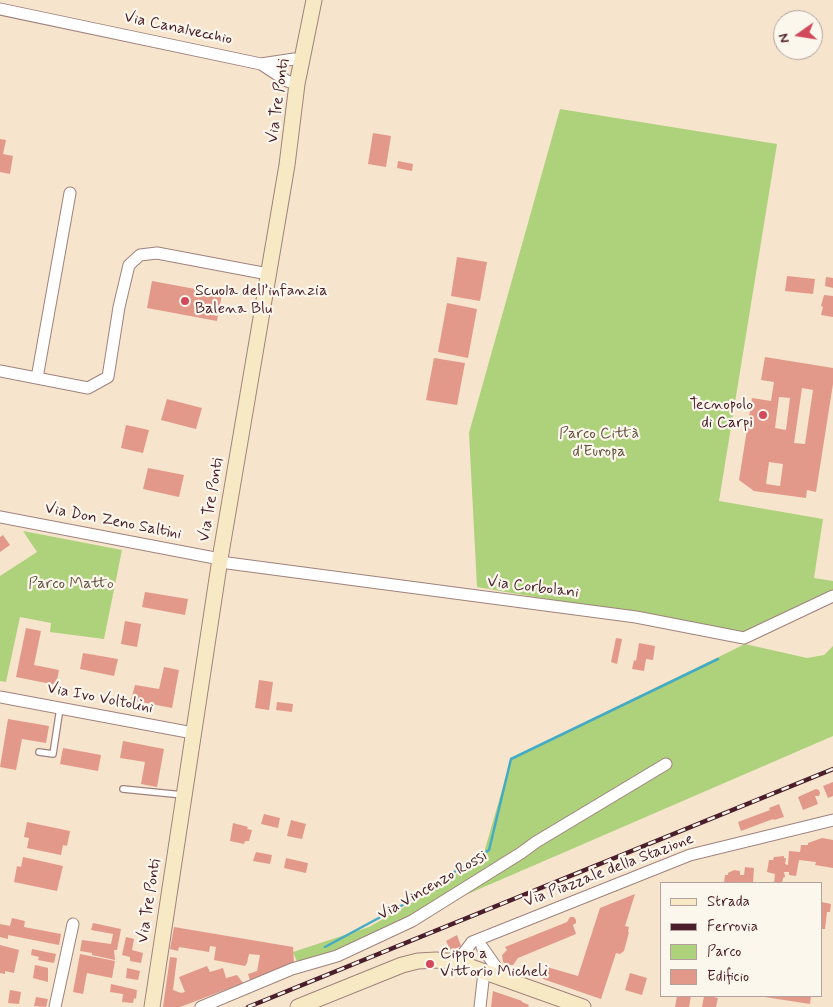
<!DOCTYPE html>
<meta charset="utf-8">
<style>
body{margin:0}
#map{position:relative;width:833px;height:1007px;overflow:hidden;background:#f6e4cd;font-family:Mynerve,sans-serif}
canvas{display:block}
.legend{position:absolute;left:660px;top:882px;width:162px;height:115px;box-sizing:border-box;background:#fbf7ec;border:1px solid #b4a19f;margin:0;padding:6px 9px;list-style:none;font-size:15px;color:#4a1f2b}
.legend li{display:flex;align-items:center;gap:10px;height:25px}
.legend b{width:25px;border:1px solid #b4a19f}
.north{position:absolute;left:773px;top:10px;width:50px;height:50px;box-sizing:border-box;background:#fbf7ec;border:1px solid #b4a19f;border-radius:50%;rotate:257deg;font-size:14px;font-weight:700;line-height:20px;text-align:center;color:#4a1f2b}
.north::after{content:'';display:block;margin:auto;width:18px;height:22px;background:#d1495b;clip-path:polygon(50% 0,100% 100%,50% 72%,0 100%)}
</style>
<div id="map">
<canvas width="833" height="1007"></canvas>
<ul class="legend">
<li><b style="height:6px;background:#f7e9c3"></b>Strada</li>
<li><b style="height:6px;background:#4a1f2b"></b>Ferrovia</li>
<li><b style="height:14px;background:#aed27b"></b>Parco</li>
<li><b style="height:14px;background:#e39989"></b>Edificio</li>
</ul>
<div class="north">N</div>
</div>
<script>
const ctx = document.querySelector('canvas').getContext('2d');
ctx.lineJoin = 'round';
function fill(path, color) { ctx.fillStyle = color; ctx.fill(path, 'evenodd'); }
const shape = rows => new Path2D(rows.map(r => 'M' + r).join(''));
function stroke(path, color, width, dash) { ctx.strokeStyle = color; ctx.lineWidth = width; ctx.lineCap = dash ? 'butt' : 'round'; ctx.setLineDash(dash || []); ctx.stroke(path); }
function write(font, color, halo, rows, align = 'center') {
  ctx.font = font + ' Mynerve,sans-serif'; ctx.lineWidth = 4.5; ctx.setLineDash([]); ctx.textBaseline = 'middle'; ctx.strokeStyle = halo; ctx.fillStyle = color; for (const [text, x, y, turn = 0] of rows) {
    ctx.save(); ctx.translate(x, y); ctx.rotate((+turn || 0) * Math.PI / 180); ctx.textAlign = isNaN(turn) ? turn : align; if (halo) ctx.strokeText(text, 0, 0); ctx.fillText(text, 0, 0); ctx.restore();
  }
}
fill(shape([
 [560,109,777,144,719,501,823,519,814,578,833,581,833,593,746,633,477,587,469,433],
 [23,531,122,550,104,639,50,632,51,623,20,617,6,682,0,681,0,576,37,552],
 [745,644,807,658,824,655,833,646,833,736,299,967,293,952,369,927,424,896,483,856,511,759]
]), '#aed27b');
stroke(shape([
 [325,947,401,906,489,850,511,759,718,659]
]), '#45abc5', 2.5);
fill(shape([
 [373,133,391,136,386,167,368,164],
 [0,139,6,140,3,154,13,156,10,174,0,172],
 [398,161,413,164,412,171,397,168],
 [457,257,487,262,480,301,451,296],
 [787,276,815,279,813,294,785,291],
 [826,277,833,278,833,288,825,286],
 [152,281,222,294,217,321,147,308],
 [824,295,833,296,833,317,821,315,823,307,821,306],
 [447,303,477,309,468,358,438,352],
 [765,357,833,368,833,384,816,492,807,490,806,498,754,491,739,480,752,398,771,401,774,382,761,380],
 [802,388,813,390,805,444,794,443],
 [779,397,790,398,786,430,775,428],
 [769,462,783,464,780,486,766,484],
 [434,358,465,363,457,405,426,400],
 [167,399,202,408,196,429,161,420],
 [126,425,149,430,143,453,121,448],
 [148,468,184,475,179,497,143,489],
 [3,535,10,545,0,552,0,537],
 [145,592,188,599,185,615,142,607],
 [125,621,141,624,137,647,121,644],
 [26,628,41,631,34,665,59,670,56,685,16,677],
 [616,638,622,639,617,664,611,662],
 [639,643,655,646,653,660,646,659,644,671,632,669,634,660,636,661],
 [83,653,118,659,114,676,80,669],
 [164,667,179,670,172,708,131,700,135,685,159,689],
 [259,680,273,682,269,710,255,708],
 [277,702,293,704,292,712,276,710],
 [8,719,49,726,46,743,22,739,16,770,0,767],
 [123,741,164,749,157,787,141,784,145,762,120,758],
 [63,748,101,755,98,771,60,764],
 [833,782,833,796,828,798,823,786],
 [816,789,819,790,820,793,819,796,815,796,818,804,803,810,798,797],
 [779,804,784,817,774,820,773,819,741,831,738,822,770,810,769,808],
 [264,814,280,818,278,828,261,824],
 [291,820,306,824,302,839,287,836],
 [27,822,70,831,67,846,63,845,61,855,27,848,29,838,24,837],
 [233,823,248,827,247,829,252,830,249,841,245,841,244,844,230,841],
 [822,838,833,840,833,868,815,865,816,862,799,860,796,876,789,875,789,872,784,872,785,877,783,878,782,883,774,883,775,874,767,872,769,860,773,860,774,857,784,856,784,858,786,858,785,864,788,865,789,851,800,852,801,845,808,845,808,843],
 [256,852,272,855,270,864,253,861],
 [23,857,63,866,57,891,14,882,17,866,21,867],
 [286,858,308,863,306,873,284,868],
 [745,867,754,868,753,883,724,883,725,875,728,875,728,873,734,870,740,871,740,875,744,875],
 [635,894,625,926,629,927,628,932,629,932,624,951,620,954,616,953,601,999,543,979,547,967,578,976,600,908],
 [822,902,831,904,830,912,827,912,825,929,822,929],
 [570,917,574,917,576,920,576,923,573,925,576,934,518,958,513,965,507,965,503,962,502,955,507,950,505,947,567,922],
 [12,918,25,921,24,927,61,934,59,945,8,935,8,939,0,937,0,924,10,926],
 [93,923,121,929,117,950,114,950,115,960,92,955,92,953,80,951,82,940,111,944,113,934,91,930],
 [174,927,293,947,294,963,250,980,248,974,257,971,260,955,249,954,247,963,245,966,214,960,216,947,210,946,209,952,179,947,178,951,170,949],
 [457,935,461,946,451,951,446,941],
 [126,937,134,939,132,950,143,953,141,963,130,961,130,957,122,955],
 [0,945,19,950,14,973,5,971,5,974,0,973],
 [32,949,56,954,54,963,38,960,39,957,31,955],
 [80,954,115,961,112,978,87,973,83,994,73,992],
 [170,957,177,958,173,990,181,993,185,992,179,977,207,966,210,972,223,968,226,978,237,975,243,983,180,1007,163,1007],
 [35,965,48,968,48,982,33,978],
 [127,968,140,971,138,980,126,978],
 [630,973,647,978,642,995,625,990],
 [111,984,137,990,136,999,134,998,133,1003,122,1002,123,994,110,992],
 [10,990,21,992,19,1004,8,1003],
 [493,991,522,1001,522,1002,529,1005,528,1007,491,1007],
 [677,996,691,996,689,1007,675,1007],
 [704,996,714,996,714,997,718,998,716,1007,702,1007],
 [758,996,811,996,810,1004],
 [36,997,48,999,46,1007,34,1006]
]), '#e39989');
const lane = shape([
 [39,752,53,754,60,708],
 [123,789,183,795]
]);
const street = shape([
 [0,9,261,64,287,81,297,84],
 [261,64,294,59,302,61],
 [0,371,88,388,108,377,119,307,129,265,140,255,157,253,268,274],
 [37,378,70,193],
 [0,517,220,559],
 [220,562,636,617,744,638,833,596],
 [0,697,193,733],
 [482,947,496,967,508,978],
 [457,962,472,942,690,855,833,820],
 [55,1007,73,924],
 [201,1007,292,969,337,956,412,921,521,853,536,842,666,764],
 [480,1007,484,972]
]);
const secondary = shape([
 [152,1007,220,559,287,165,297,84,314,0],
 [298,1007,402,965,418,961,436,960,457,962,583,1007]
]);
stroke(lane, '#a0827c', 8);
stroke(street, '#a0827c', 13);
stroke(secondary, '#a0827c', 17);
stroke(lane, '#fff', 5.5);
stroke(street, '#fff', 11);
stroke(secondary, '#f7e9c3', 15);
const rail = shape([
 [248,1007,833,769]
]);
stroke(rail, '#4a1f2b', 4.5);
stroke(rail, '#fbf7ec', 2.5, [8]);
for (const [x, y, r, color] of [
 [185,301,5,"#d1495b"],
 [763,415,5,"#d1495b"],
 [430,964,5,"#d1495b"]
]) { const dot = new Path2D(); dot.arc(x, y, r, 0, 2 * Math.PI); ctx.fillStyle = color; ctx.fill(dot); stroke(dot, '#fbf7ec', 2); }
write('16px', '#4a1f2b', '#fbf7ec', [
 ["Via Canalvecchio",178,29,12],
 ["Via Tre Ponti",279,101,-82],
 ["Via Tre Ponti",212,500,-80],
 ["Via Don Zeno Saltini",113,522,11],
 ["Via Corbolani",533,588,7],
 ["Via Ivo Voltolini",100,699,11],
 ["Via Piazzale della Stazione",609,871,-21],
 ["Via Vincenzo Rossi",433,886,-30],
 ["Via Tre Ponti",150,901,-81]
]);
write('16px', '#4a1f2b', '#fbf7ec', [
 ["Scuola dell’infanzia",195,292],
 ["Balena Blu",195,310],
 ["Tecnopolo",753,406,"right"],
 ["di Carpi",753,424,"right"],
 ["Cippo a",440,955],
 ["Vittorio Micheli",440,973]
], 'left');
write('16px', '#685543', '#fbf7ec', [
 ["Parco Città",599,435],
 ["d'Europa",599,453],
 ["Parco Matto",71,585]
]);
</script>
